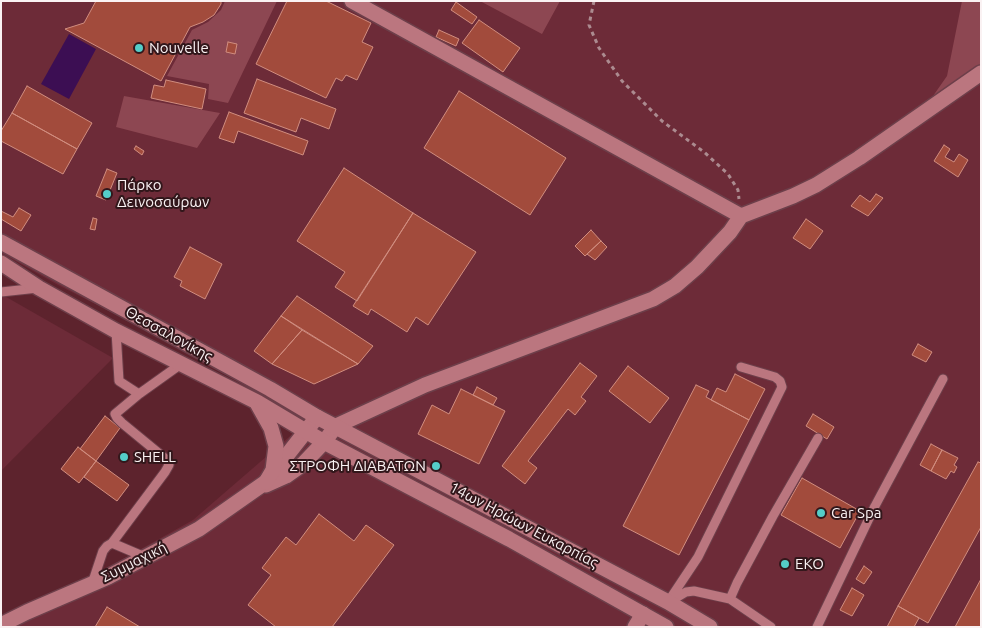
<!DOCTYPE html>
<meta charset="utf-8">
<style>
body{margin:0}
#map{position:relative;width:982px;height:628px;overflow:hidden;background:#5d232d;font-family:Ubuntu,sans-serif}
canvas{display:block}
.frame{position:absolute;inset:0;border:2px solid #faf2f3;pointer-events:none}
</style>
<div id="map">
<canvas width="982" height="628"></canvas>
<div class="frame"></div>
</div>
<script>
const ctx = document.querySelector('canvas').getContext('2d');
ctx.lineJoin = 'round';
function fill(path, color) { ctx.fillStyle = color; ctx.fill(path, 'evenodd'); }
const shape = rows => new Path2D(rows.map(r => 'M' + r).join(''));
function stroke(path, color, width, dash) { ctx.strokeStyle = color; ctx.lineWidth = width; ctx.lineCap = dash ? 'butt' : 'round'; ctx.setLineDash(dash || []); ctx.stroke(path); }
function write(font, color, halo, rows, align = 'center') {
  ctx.font = font + ' Ubuntu,sans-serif'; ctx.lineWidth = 4; ctx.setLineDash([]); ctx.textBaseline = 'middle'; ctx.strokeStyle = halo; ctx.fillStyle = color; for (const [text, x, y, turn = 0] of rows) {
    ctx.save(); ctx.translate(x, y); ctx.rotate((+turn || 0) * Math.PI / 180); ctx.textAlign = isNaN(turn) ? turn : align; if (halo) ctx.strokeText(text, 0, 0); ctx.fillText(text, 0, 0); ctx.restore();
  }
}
fill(shape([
 [1,1,981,1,981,627,9,627,114,564,193,520,304,424,212,365,144,329,58,285,1,253],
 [1,294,113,358,1,471]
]), '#6d2b38');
fill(shape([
 [225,1,277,1,228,103,208,99,209,84,167,76,192,30,208,22,221,10],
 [480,1,560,1,542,34],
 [962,1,981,1,981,72,919,116,947,76],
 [124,96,220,113,197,148,116,127]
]), '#8d4752');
fill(shape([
 [69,34,96,49,69,99,41,84]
]), '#3c0e53');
const building = shape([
 [96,1,221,1,221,4,214,15,203,22,190,27,161,81,65,29,84,23,96,1],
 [287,1,326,1,371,23,362,42,373,47,357,80,346,75,342,81,336,78,326,98,256,64,287,1],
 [456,2,477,17,472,24,451,10,456,2],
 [479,20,520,48,503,72,462,43,479,20],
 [439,30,459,39,456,46,436,37,439,30],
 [228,42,237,44,235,54,226,52,228,42],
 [257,79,336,109,329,129,301,118,296,132,244,113,257,79],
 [166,80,206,89,202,109,151,98,154,85,164,87,166,80],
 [27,86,92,123,77,149,12,113,27,86],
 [459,91,566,158,530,215,424,148,459,91],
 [229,112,308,141,303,155,238,131,234,143,219,138,229,112],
 [12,113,77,149,63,174,1,141,1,131,12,113],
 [944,145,950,149,945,157,954,162,959,154,968,160,958,177,934,161,944,145],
 [136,146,144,151,142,155,134,149,136,146],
 [344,168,413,213,357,301,335,287,345,272,297,241,344,168],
 [107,169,117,173,106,200,96,196,107,169],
 [876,194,883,198,868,216,851,206,860,195,870,202,876,194],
 [19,208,31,215,21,231,1,219,1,211,13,217,19,208],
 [413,213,476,252,428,325,416,317,407,332,371,309,368,315,353,306,413,213],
 [93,218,97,219,95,230,90,229,93,218],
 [806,219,823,231,810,249,793,238,806,219],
 [591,230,601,241,585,256,575,246,591,230],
 [601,241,607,247,595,260,587,254,601,241],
 [190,247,222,264,205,299,180,286,182,281,174,277,190,247],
 [297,296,373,346,358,364,281,316,297,296],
 [281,316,302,330,272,364,254,351,281,316],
 [302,330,358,364,314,384,272,364,302,330],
 [918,344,932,352,926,362,912,355,918,344],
 [580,363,597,376,581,397,586,401,575,415,568,409,528,461,537,468,525,484,502,466,580,363],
 [628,366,669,398,650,423,609,391,628,366],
 [735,374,765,389,749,420,711,400,717,388,726,392,735,374],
 [696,385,709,391,706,397,749,420,679,555,623,526,696,385],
 [477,387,497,398,493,405,473,395,477,387],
 [461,389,505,411,479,464,418,434,432,405,449,414,461,389],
 [813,414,834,427,827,439,806,426,813,414],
 [105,416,120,428,96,461,80,449,105,416],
 [931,444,942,450,931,471,920,465,931,444],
 [78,447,96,461,79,483,61,469,78,447],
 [942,450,958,458,954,465,957,467,954,473,951,471,946,479,931,471,942,450],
 [96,461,129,485,117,501,84,477,96,461],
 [978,462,981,463,981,527,928,623,898,606,978,462],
 [802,478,860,511,840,548,781,515,802,478],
 [319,514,354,541,366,525,394,545,332,627,276,627,248,605,271,575,262,568,286,537,296,545,319,514],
 [864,566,872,572,864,584,856,579,864,566],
 [981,579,981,627,955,627,981,579],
 [852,588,864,595,852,616,840,610,852,588],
 [898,606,919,618,914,627,887,627,898,606],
 [107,607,140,627,95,627,107,607]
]);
fill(building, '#a24b3c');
stroke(building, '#d18d7f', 1);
const service = shape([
 [1,292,38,288],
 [116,331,119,381,139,394],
 [112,543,165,472,169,465,167,460,122,423,117,418,115,414,139,394,181,364],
 [92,584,103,551,107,546,112,543,145,557],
 [730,599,737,583,773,516,818,438],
 [671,601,686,592,694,591,730,599,771,627],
 [668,602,698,557,782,387,780,381,775,377,741,367],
 [817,627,875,506,943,379]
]);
const minor = shape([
 [741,216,793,196,816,185,859,158,981,73],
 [336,426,425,385,653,299,675,286,697,267,730,232,741,216,352,1],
 [635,627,643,614]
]);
const tertiary = shape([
 [266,485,286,476,303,464,324,442,336,426],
 [1,625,27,612,108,577,199,529,266,482,317,417]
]);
const secondary = shape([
 [1,242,270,389,317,417,668,602,710,627],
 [1,263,39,288,116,331,257,402,324,442,509,539,666,627],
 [257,403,271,428,276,446,273,470,266,482]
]);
stroke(service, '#6d3f4a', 11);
stroke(minor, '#6d3f4a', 18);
stroke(tertiary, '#6d3f4a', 18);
stroke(secondary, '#6d3f4a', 18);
stroke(shape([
 [594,1,589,25,599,48,622,81,662,121,704,152,728,174,738,190,739,199]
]), '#ac8b90', 3, [4, 4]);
stroke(service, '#bb767f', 9);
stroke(minor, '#bb767f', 15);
stroke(tertiary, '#bb767f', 15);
stroke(secondary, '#bb767f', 15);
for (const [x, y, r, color] of [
 [139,48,5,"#54cdc8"],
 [107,194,5,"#54cdc8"],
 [124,457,5,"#54cdc8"],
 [436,466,5,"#54cdc8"],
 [821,513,5,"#54cdc8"],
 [785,564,5,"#54cdc8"]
]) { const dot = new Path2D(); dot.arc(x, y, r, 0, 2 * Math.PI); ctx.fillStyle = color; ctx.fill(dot); stroke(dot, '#32171b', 2); }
write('15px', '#faf2f3', '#32171b', [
 ["Nouvelle",149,48],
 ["Πάρκο",117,185],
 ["Δεινοσαύρων",117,202],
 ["SHELL",134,457],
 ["ΣΤΡΟΦΗ ΔΙΑΒΑΤΩΝ",426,466,"right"],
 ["Car Spa",831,513],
 ["ΕΚΟ",795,564]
], 'left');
write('15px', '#faf2f3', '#32171b', [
 ["Θεσσαλονίκης",169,334,29],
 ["14ων Ηρώων Ευκαρπίας",524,525,28],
 ["Συμμαχική",134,562,-27]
]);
</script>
